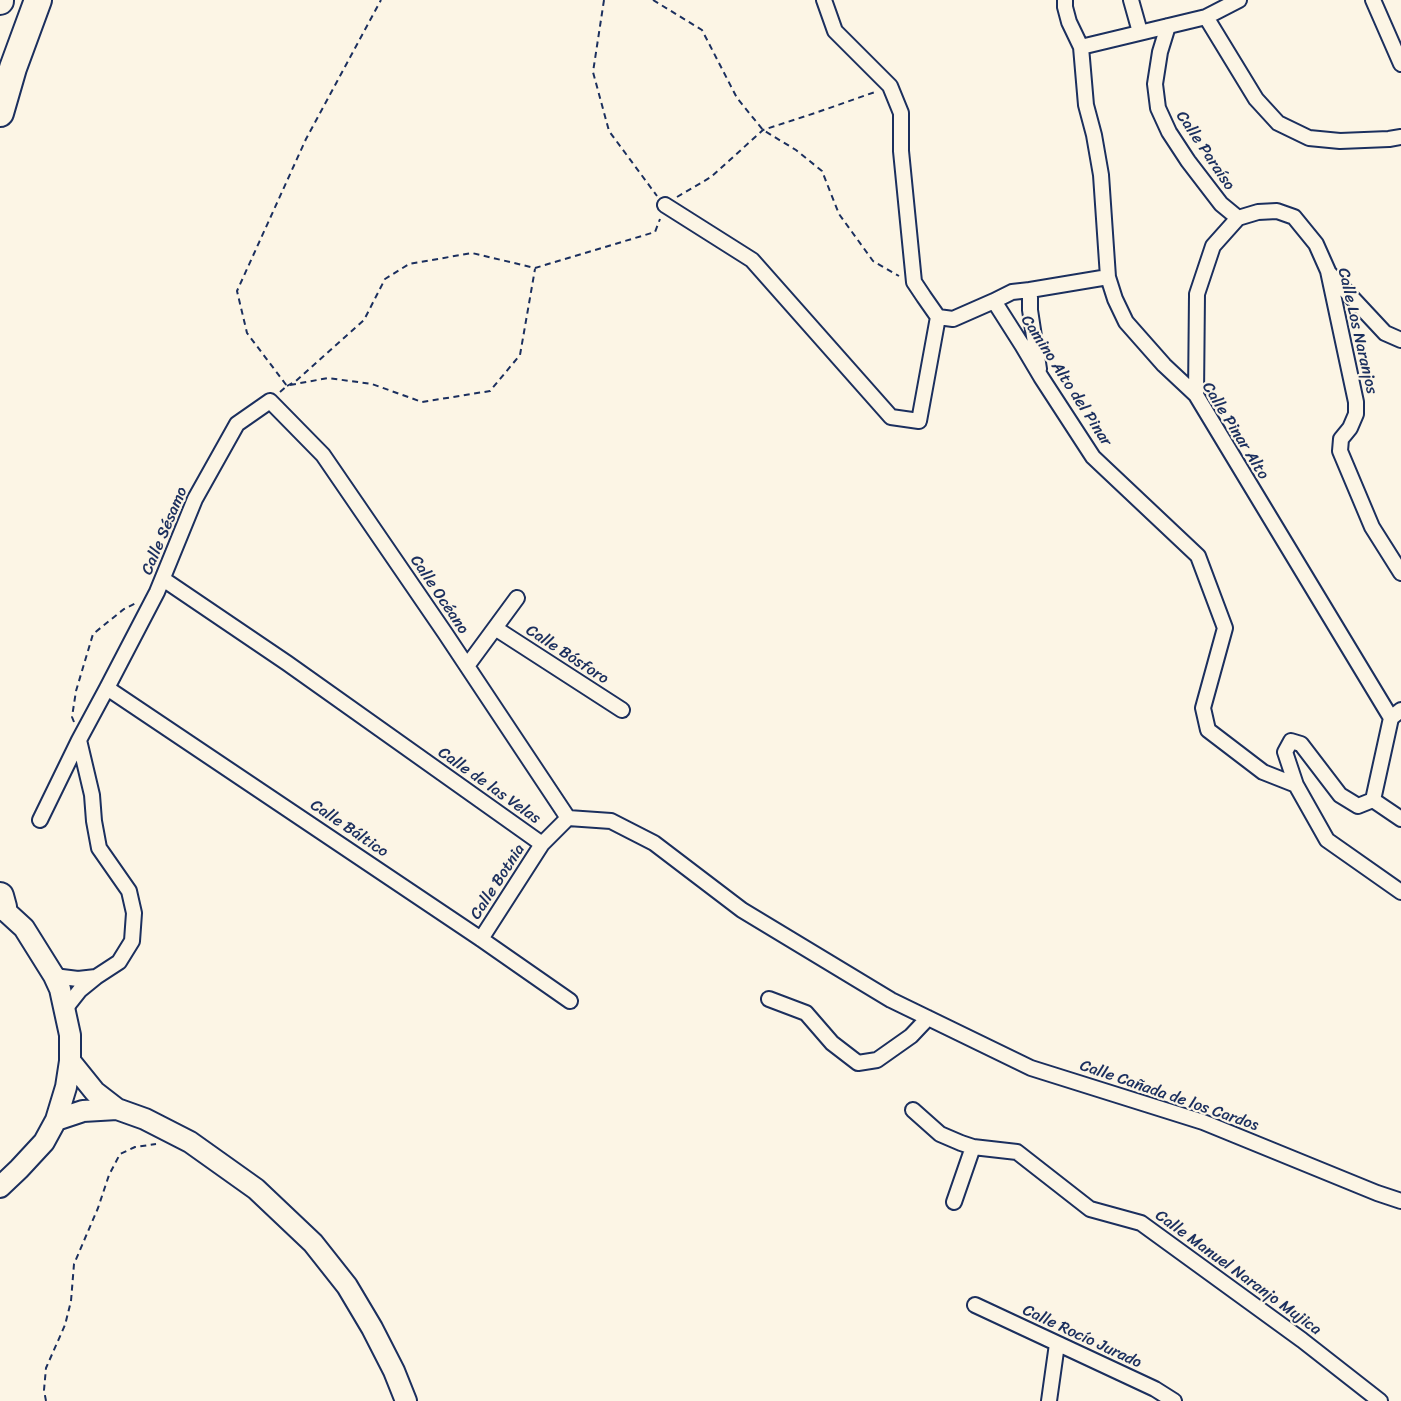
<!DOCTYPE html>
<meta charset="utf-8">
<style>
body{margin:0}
canvas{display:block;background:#fcf5e5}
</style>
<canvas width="1401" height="1401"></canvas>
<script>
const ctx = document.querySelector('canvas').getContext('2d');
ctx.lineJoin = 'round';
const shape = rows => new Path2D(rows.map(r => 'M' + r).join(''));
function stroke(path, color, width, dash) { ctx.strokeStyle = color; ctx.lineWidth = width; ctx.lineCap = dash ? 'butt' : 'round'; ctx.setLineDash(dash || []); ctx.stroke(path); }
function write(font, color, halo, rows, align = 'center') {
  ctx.font = font + ' Sriracha,sans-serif'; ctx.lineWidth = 4.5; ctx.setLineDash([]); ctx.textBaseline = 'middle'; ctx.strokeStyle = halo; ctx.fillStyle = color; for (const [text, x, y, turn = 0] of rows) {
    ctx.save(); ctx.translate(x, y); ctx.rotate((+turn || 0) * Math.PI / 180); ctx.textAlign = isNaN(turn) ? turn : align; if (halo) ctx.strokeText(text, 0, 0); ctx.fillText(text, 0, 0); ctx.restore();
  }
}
const street = shape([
 [824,0,835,31,890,86,901,113,901,151,914,282,924,297,938,317,953,319,994,301,1022,345,1041,377,1093,457,1198,556,1225,628,1203,708,1208,730,1263,772,1296,785],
 [1065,0,1065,7,1069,22,1081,47,1086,105,1094,135,1101,175,1108,277,1115,299,1126,322,1164,365,1196,395,1391,718],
 [1131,0,1140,32],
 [1373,0,1401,64],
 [1206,17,1256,99,1278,123,1309,138,1340,141,1389,139,1401,137],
 [1168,26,1160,52,1155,84,1158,108,1169,132,1188,161,1221,204,1238,218],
 [1081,47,1206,17,1239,0],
 [665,205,752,260,891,417,919,421,938,317],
 [1238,218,1258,212,1277,211,1294,217,1316,244,1328,271,1356,402,1356,414,1350,428,1341,439,1340,451,1372,527,1401,573],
 [1329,273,1385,333,1401,340],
 [994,301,1012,292,1030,290],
 [1039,369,1030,310,1030,290,1108,277],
 [1196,395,1197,294,1213,246,1238,218],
 [163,579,287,663,542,844],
 [495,628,622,710],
 [467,666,517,598],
 [107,688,481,939,570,1001],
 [1401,710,1391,718,1373,800,1358,806,1340,795,1301,744,1291,741,1285,752,1296,785,1327,840,1401,892],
 [1373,800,1401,819],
 [40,820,79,740],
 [481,939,542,844,568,818,611,821,654,843,742,910,891,1000,1031,1068,1203,1122,1377,1193,1401,1201],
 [54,976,78,979,96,977],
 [769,999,806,1013,832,1043,858,1063,877,1060,911,1036,928,1018],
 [65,1009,80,990,96,977,119,962,132,941,134,913,129,891,99,848,94,821,92,795,79,740,107,688,157,592,195,499,237,424,270,401,323,455,445,633,568,818],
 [913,1110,940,1134,961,1143,973,1147,1017,1152,1090,1209,1141,1223,1302,1340,1380,1401],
 [954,1202,973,1147],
 [975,1305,1155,1389,1174,1401],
 [1049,1401,1057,1344]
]);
const secondary = shape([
 [0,906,24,928,54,976,60,989,70,1035,70,1061,66,1087,56,1120,44,1142,19,1169,0,1187],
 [70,1061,95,1092,117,1109,145,1119,190,1142,256,1189,313,1243,347,1286,372,1328,394,1371,406,1401],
 [56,1120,83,1111,117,1109]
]);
const highway = shape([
 [0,1,0,0],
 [0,113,13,68,38,0],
 [0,896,3,907]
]);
stroke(street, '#1b2f5e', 18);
stroke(secondary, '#1b2f5e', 24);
stroke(highway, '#1b2f5e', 30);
stroke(shape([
 [604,0,593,72,609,131,657,196],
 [653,0,702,30,737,98,763,130,796,150,822,171,839,214,873,261,899,276],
 [677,197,711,177,763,130,818,112,875,92],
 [290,385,328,378,372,384,422,402,490,391,520,355,535,269],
 [287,386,296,381,364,320,385,279,409,264,472,253,535,268,655,232,660,219],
 [280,392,287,386,247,333,237,291,306,139,381,0],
 [74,722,72,717,76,691,93,634,124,609,136,603],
 [46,1401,44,1390,46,1368,65,1325,71,1301,74,1264,98,1208,109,1175,120,1154,135,1147,156,1144]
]), '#1b2f5e', 2, [6, 4.5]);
stroke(street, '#fcf5e5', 14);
stroke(secondary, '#fcf5e5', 20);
stroke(highway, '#fcf5e5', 26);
write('16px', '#1b2f5e', '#fcf5e5', [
 ["Calle Paraíso",1205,151,56],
 ["Calle Los Naranjos",1357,331,77],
 ["Camino Alto del Pinar",1066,381,57],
 ["Calle Pinar Alto",1235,431,58],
 ["Calle Sésamo",165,531,-67],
 ["Calle Océano",439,595,56],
 ["Calle Bósforo",567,655,33],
 ["Calle de las Velas",489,786,35],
 ["Calle Báltico",349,829,34],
 ["Calle Botnia",498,882,-57],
 ["Calle Cañada de los Cardos",1169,1096,19],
 ["Calle Manuel Naranjo Mujica",1238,1273,36],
 ["Calle Rocío Jurado",1082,1337,25]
]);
</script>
